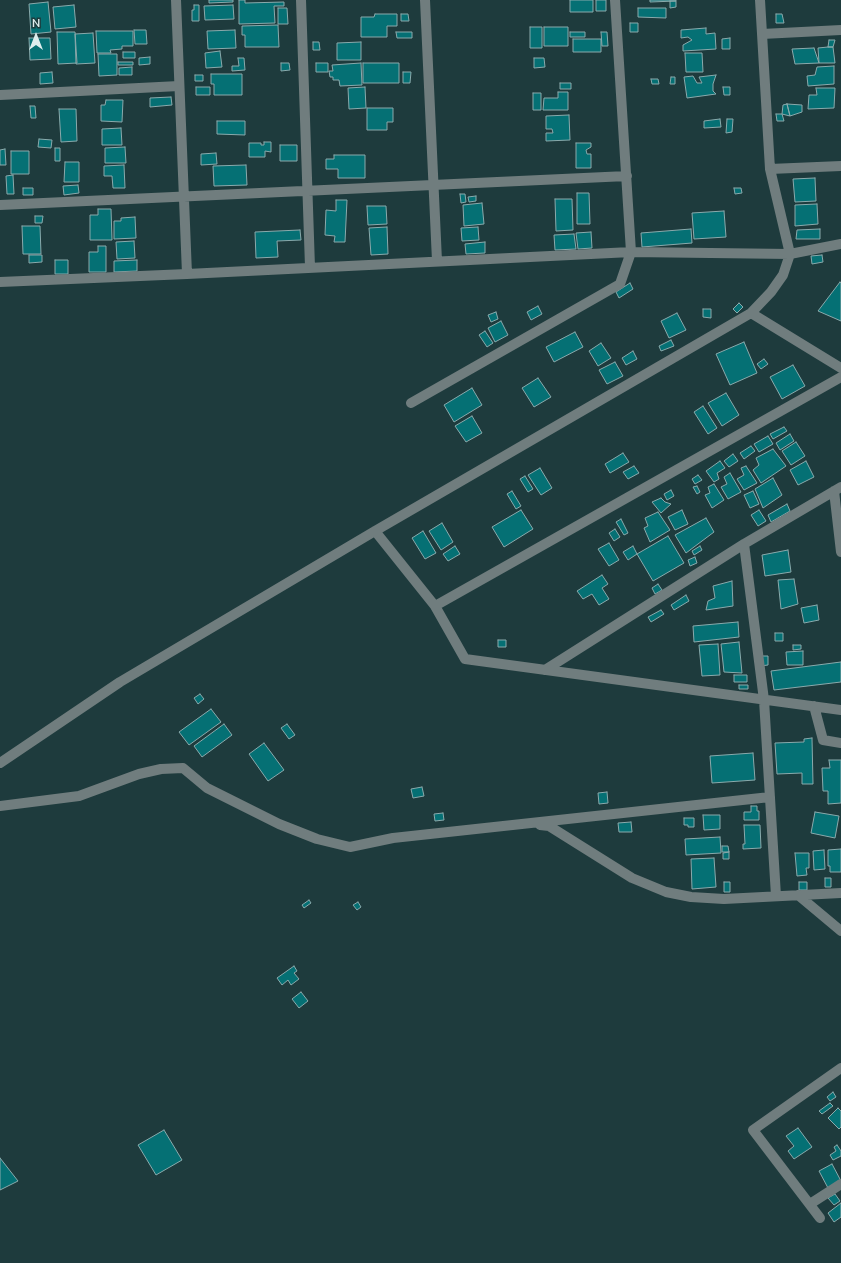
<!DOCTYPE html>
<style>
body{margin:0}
#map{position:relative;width:841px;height:1263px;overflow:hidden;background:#1e3b3d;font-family:"Nunito Sans",sans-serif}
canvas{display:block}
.north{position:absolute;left:16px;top:16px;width:40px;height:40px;-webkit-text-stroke:3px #1e3b3d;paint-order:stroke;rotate:0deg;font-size:11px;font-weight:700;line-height:16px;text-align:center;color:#dceded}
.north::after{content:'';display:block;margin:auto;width:14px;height:18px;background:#dceded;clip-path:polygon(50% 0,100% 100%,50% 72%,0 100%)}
</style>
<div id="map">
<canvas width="841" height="1263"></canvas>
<div class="north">N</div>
</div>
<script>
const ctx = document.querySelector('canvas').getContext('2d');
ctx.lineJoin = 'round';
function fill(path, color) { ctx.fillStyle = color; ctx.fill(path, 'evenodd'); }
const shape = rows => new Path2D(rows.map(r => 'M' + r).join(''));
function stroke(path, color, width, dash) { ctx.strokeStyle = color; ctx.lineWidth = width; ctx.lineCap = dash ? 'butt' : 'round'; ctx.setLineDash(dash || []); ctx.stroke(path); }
const building = shape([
 [209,0,233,0,233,2,209,3,209,0],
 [239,0,245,0,245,3,284,2,284,6,274,6,275,23,239,24,239,0],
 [570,0,593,0,593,12,570,12,570,0],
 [596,0,606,0,606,11,596,11,596,0],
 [650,0,676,0,676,1,650,2,650,0],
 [670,1,676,1,676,7,670,8,670,1],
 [48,2,51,32,31,34,29,4,48,2],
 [74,5,76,27,55,29,53,7,74,5],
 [194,5,199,5,199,21,192,21,192,10,194,10,194,5],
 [233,5,234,19,205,20,204,6,233,5],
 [278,8,287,8,288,24,278,24,278,8],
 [638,8,666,8,666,18,638,17,638,8],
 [375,14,397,14,397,26,387,26,387,37,361,37,361,17,374,17,375,14],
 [401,14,408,14,409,21,401,21,401,14],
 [776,14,782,14,784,23,776,23,776,14],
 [630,23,638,23,638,32,630,32,630,23],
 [278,25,279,47,245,47,245,35,242,35,242,26,278,25],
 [530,27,542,27,542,48,530,48,530,27],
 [544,27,568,27,568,46,544,46,544,27],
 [706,28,706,34,715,33,716,49,683,51,683,45,692,40,688,37,681,38,681,30,706,28],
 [134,30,146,30,147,44,135,44,134,30],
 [235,30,236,48,208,49,207,31,235,30],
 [96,31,133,31,133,46,122,46,122,49,110,50,111,53,97,53,96,31],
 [57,32,75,32,77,63,58,64,57,32],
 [396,32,412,32,412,38,397,38,396,32],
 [570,32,585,32,585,37,570,37,570,32],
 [601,32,607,32,608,46,602,46,601,32],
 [93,33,95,63,76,64,75,34,93,33],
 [29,38,50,38,51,59,30,60,29,38],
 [730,38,730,49,722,49,722,39,730,38],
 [573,39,601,39,601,52,573,52,573,39],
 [829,40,835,40,833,47,828,47,829,40],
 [313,42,319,42,320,50,313,50,313,42],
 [361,42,361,60,337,60,337,43,361,42],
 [828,47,833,47,835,63,819,63,818,48,828,47],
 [814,48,819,63,795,64,792,49,814,48],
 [220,51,222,67,206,68,205,53,220,51],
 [123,52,135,52,135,58,123,58,123,52],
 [685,53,702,53,703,72,686,72,685,53],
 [98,54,117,54,117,75,99,76,98,54],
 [150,57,150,64,139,65,139,58,150,57],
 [238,58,244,58,245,70,232,71,232,66,239,66,238,58],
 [534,58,544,58,545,67,534,68,534,58],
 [118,62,133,62,133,65,118,65,118,62],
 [281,63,289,63,290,70,281,71,281,63],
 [316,63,328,63,328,72,316,72,316,63],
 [361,63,362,85,340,86,339,80,333,80,333,77,330,77,329,71,333,71,332,65,361,63],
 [363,63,399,63,399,83,363,83,363,63],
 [834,66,834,84,808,86,807,76,815,75,817,67,834,66],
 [132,67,132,75,119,75,119,68,132,67],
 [52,72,53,83,40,84,40,73,52,72],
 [403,72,411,72,410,83,403,83,403,72],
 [211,74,242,74,242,95,214,95,214,84,211,84,211,74],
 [195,75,203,75,203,81,195,81,195,75],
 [716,75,713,84,713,91,716,94,687,98,684,77,693,76,697,83,702,83,699,77,716,75],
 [671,77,675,77,675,84,670,84,671,77],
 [651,79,658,79,659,84,652,84,651,79],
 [560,83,571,83,571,89,560,89,560,83],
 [196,87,210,87,210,95,196,95,196,87],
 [365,87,366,108,349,109,348,88,365,87],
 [723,87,730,87,730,95,724,95,723,87],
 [816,88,835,88,834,108,808,109,809,95,817,95,816,88],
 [558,92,568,92,568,110,543,110,544,98,558,98,558,92],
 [533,93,541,93,541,110,533,110,533,93],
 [171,97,172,105,150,107,150,98,171,97],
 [106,100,123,100,122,122,101,121,101,105,105,105,106,100],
 [787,104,790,116,782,114,783,105,787,104],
 [787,104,802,105,802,112,790,116,787,104],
 [30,106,35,106,36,118,31,118,30,106],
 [367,108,393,108,393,122,387,122,387,130,367,130,367,108],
 [59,109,76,109,77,141,61,142,59,109],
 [776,114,782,114,784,121,777,121,776,114],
 [569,115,570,140,546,141,546,133,553,133,552,129,546,129,546,116,569,115],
 [720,119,721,127,704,128,704,121,720,119],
 [727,119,733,119,732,132,726,133,727,119],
 [217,121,245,121,245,135,217,134,217,121],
 [121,128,122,145,102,145,102,129,121,128],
 [39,139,52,140,51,148,38,147,39,139],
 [264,142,271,142,271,152,265,151,265,157,249,157,249,143,261,143,261,145,264,145,264,142],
 [576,143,591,143,591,147,586,150,587,154,591,154,591,168,576,168,576,143],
 [280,145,297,145,297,161,280,161,280,145],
 [125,147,126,163,105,163,105,148,125,147],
 [55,148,60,148,60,161,55,161,55,148],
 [5,149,6,165,0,165,0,150,5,149],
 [11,151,29,151,29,174,11,174,11,151],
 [216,153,217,164,201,165,201,154,216,153],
 [334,155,365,155,365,178,338,178,338,169,326,169,326,159,334,159,334,155],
 [65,162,79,162,79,182,64,182,65,162],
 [124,165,125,188,113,188,112,176,104,176,104,166,124,165],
 [246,165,247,185,214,186,213,166,246,165],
 [13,175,14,194,7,194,6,176,13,175],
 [815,178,816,201,795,202,793,179,815,178],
 [78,185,79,193,64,195,63,186,78,185],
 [23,188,33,188,33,195,23,195,23,188],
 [734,188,741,188,742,193,735,194,734,188],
 [577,193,589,193,590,224,577,224,577,193],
 [460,194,465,194,466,202,461,203,460,194],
 [476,196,476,201,469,202,468,197,476,196],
 [555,199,572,199,573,230,556,231,555,199],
 [336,200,347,200,345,242,334,242,335,236,325,235,326,210,336,211,336,200],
 [482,203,484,224,464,226,463,205,482,203],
 [817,204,818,224,795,226,795,205,817,204],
 [367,206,386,206,387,224,368,225,367,206],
 [98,209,111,209,112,240,90,240,90,215,98,215,98,209],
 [724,211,726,237,694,239,692,213,724,211],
 [35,216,43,216,42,223,35,223,35,216],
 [135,217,136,238,114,239,114,221,121,221,121,218,135,217],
 [22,226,40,226,41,254,23,254,22,226],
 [387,227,388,254,371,255,369,228,387,227],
 [478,227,479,240,462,241,461,228,478,227],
 [691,229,692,243,642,247,641,233,691,229],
 [820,229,820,239,796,239,797,230,820,229],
 [300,230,301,240,277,241,278,257,256,258,255,232,300,230],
 [591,232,592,248,578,249,576,233,591,232],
 [574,234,576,249,555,250,554,235,574,234],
 [134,241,135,258,117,259,116,242,134,241],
 [485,242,485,253,466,254,465,244,485,242],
 [98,246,106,246,106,272,89,272,89,252,98,252,98,246],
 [29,255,42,255,42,262,29,263,29,255],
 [822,255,823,262,812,264,811,256,822,255],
 [55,260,68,260,68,274,55,274,55,260],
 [137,260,137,271,114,272,114,261,137,260],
 [840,282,841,283,841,321,818,311,840,282],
 [630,283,633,289,619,298,616,292,630,283],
 [739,303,743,307,737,313,733,309,739,303],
 [538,306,542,314,531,320,527,312,538,306],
 [703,309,711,309,711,318,703,317,703,309],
 [496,312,498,319,491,322,488,315,496,312],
 [677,313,686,330,669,338,661,321,677,313],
 [501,321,508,335,495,342,488,328,501,321],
 [485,331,493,343,487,347,479,335,485,331],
 [575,332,583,347,554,362,546,347,575,332],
 [671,340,674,346,661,351,659,346,671,340],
 [744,342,757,373,730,385,716,354,744,342],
 [601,343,611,358,598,366,589,351,601,343],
 [633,351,637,359,626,365,622,358,633,351],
 [764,359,768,364,761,369,757,364,764,359],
 [615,362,623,376,607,384,599,370,615,362],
 [793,365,805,386,782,399,770,377,793,365],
 [538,378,551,397,534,407,522,388,538,378],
 [472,388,482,405,454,422,444,405,472,388],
 [726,393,739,415,722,426,708,403,726,393],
 [703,406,717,428,708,434,694,412,703,406],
 [472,416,482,433,466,442,455,426,472,416],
 [784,427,787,431,773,439,770,434,784,427],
 [790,434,794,441,780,450,776,443,790,434],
 [768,436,773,444,759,452,754,444,768,436],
 [796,442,805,456,791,465,782,451,796,442],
 [751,446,755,451,744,459,740,453,751,446],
 [773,449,786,466,761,483,753,470,759,465,756,458,773,449],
 [623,453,629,462,610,473,605,464,623,453],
 [733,454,738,461,729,467,724,461,733,454],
 [720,461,725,468,717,473,719,479,714,482,706,471,720,461],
 [806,461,814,477,798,485,790,470,806,461],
 [634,466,639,473,628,479,623,472,634,466],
 [746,466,757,483,744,490,737,479,744,475,741,468,746,466],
 [540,468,552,488,541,495,528,475,540,468],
 [730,473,741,492,728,499,721,487,727,484,724,477,730,473],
 [698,475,702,480,695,484,692,479,698,475],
 [525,476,533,489,528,492,520,479,525,476],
 [773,478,782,495,763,508,755,489,773,478],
 [714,484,724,500,712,508,705,495,710,493,708,487,714,484],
 [697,486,700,492,697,494,693,487,697,486],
 [671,490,674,496,667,500,664,494,671,490],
 [512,491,521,506,516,509,507,494,512,491],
 [753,491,759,504,750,508,744,495,753,491],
 [661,498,665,502,671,504,661,513,652,502,661,498],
 [787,504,790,511,771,522,768,515,787,504],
 [521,510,533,529,504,547,492,527,521,510],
 [682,510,688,524,675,530,668,517,682,510],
 [759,510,766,521,758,526,751,515,759,510],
 [658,512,670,530,650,542,644,528,648,526,645,518,658,512],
 [706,518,714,532,686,553,675,535,706,518],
 [621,519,628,533,624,535,616,522,621,519],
 [442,523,453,542,441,550,429,531,442,523],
 [615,529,620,537,614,541,609,533,615,529],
 [423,531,436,553,425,559,412,538,423,531],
 [668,536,684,563,653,581,637,554,668,536],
 [609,543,619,560,609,566,598,549,609,543],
 [455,546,460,554,448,561,443,554,455,546],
 [633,546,637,554,628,560,623,552,633,546],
 [700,546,702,550,694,555,692,551,700,546],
 [788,550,791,572,765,576,762,555,788,550],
 [695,557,697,563,690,566,688,560,695,557],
 [602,575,608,584,602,588,609,599,599,605,592,594,583,599,577,591,602,575],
 [794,579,798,604,781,609,778,580,794,579],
 [732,581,733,606,706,610,708,601,715,598,713,586,732,581],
 [658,584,662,590,655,594,652,588,658,584],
 [686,595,689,601,674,610,671,605,686,595],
 [817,605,819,620,804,623,801,608,817,605],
 [661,610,664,614,651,622,648,617,661,610],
 [738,622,739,637,694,642,693,626,738,622],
 [775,633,783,633,783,641,775,641,775,633],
 [498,640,506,640,506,647,498,647,498,640],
 [739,642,742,673,724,672,721,644,739,642],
 [718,644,720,675,702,676,699,645,718,644],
 [793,645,801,645,801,649,793,650,793,645],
 [803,651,803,665,787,665,786,652,803,651],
 [760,656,768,656,768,665,760,666,760,656],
 [841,662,841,682,774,690,771,671,841,662],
 [734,675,747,675,747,682,734,682,734,675],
 [739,685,748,685,748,689,739,689,739,685],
 [200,694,204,699,198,704,194,698,200,694],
 [211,709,221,722,189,745,179,732,211,709],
 [224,724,232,735,202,757,194,746,224,724],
 [287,724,295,735,289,739,281,728,287,724],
 [812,738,813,784,802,784,802,773,777,774,775,743,804,742,804,739,812,738],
 [264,743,284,770,268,781,249,754,264,743],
 [753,753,755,780,712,783,710,756,753,753],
 [829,760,841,760,841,803,828,804,828,791,823,791,822,768,830,768,829,760],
 [422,787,424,796,413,798,411,789,422,787],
 [607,792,608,803,599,804,598,793,607,792],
 [751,806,757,806,757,811,759,811,759,820,744,820,744,812,751,812,751,806],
 [815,812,839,816,835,838,811,833,815,812],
 [443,813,444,820,435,821,434,814,443,813],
 [703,815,720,815,720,829,704,830,703,815],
 [684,818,694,818,694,827,688,827,688,825,684,825,684,818],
 [631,822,632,832,619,832,618,823,631,822],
 [744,825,760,825,761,848,743,849,743,844,745,844,744,825],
 [720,837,721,853,686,855,685,839,720,837],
 [722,846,728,846,729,852,722,852,722,846],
 [841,849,841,872,830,872,830,866,828,866,828,850,841,849],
 [824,850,825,869,814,870,813,851,824,850],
 [729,852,729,859,723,859,723,853,729,852],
 [795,853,809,853,809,868,806,868,807,875,797,876,795,853],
 [714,858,716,887,692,889,691,859,714,858],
 [825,878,831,878,831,887,825,887,825,878],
 [724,882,730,882,730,892,724,892,724,882],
 [799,882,807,882,807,890,799,890,799,882],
 [309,900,311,903,304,908,302,905,309,900],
 [358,902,361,907,357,910,353,905,358,902],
 [294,966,297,971,294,973,299,979,291,985,288,980,282,985,277,978,294,966],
 [301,992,308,1001,299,1008,292,999,301,992],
 [833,1092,836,1097,830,1101,827,1097,833,1092],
 [830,1103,833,1106,822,1114,819,1111,830,1103],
 [838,1108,841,1111,841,1127,839,1129,828,1118,838,1108],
 [798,1128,812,1147,794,1159,788,1151,794,1146,786,1136,798,1128],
 [164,1130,182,1160,156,1175,138,1145,164,1130],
 [837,1145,841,1151,841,1156,833,1160,830,1155,836,1151,834,1147,837,1145],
 [0,1158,18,1181,0,1190,0,1158],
 [832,1164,841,1181,828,1188,819,1171,832,1164],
 [835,1194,840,1201,834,1205,828,1198,835,1194],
 [841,1203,841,1217,834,1222,828,1213,841,1203]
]);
fill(building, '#057074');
stroke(building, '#8aaaac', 1);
stroke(shape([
 [176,0,187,274],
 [301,0,310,267],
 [425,0,437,261],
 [762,34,841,30],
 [0,95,179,86],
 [770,169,841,166],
 [0,205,627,176],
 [0,282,187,274,631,252,790,254,841,244],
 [751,313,841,368],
 [411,403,620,284,631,252,615,0],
 [834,491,841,552],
 [375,531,435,606,465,659,841,710],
 [744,544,764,700,776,896],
 [435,606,841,377],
 [545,670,744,544,841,487],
 [814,706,823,740,841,743],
 [0,763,120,682,375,531,751,313,771,292,783,275,790,254,770,169,760,0],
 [0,806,79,796,139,774,161,769,183,768,207,788,279,824,317,839,350,847,393,838,770,797],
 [540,825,549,826,632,878,666,892,691,897,724,899,841,893],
 [798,895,841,931],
 [810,1204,841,1184],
 [820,1218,753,1130,841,1068]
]), '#707d7e', 10);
</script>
